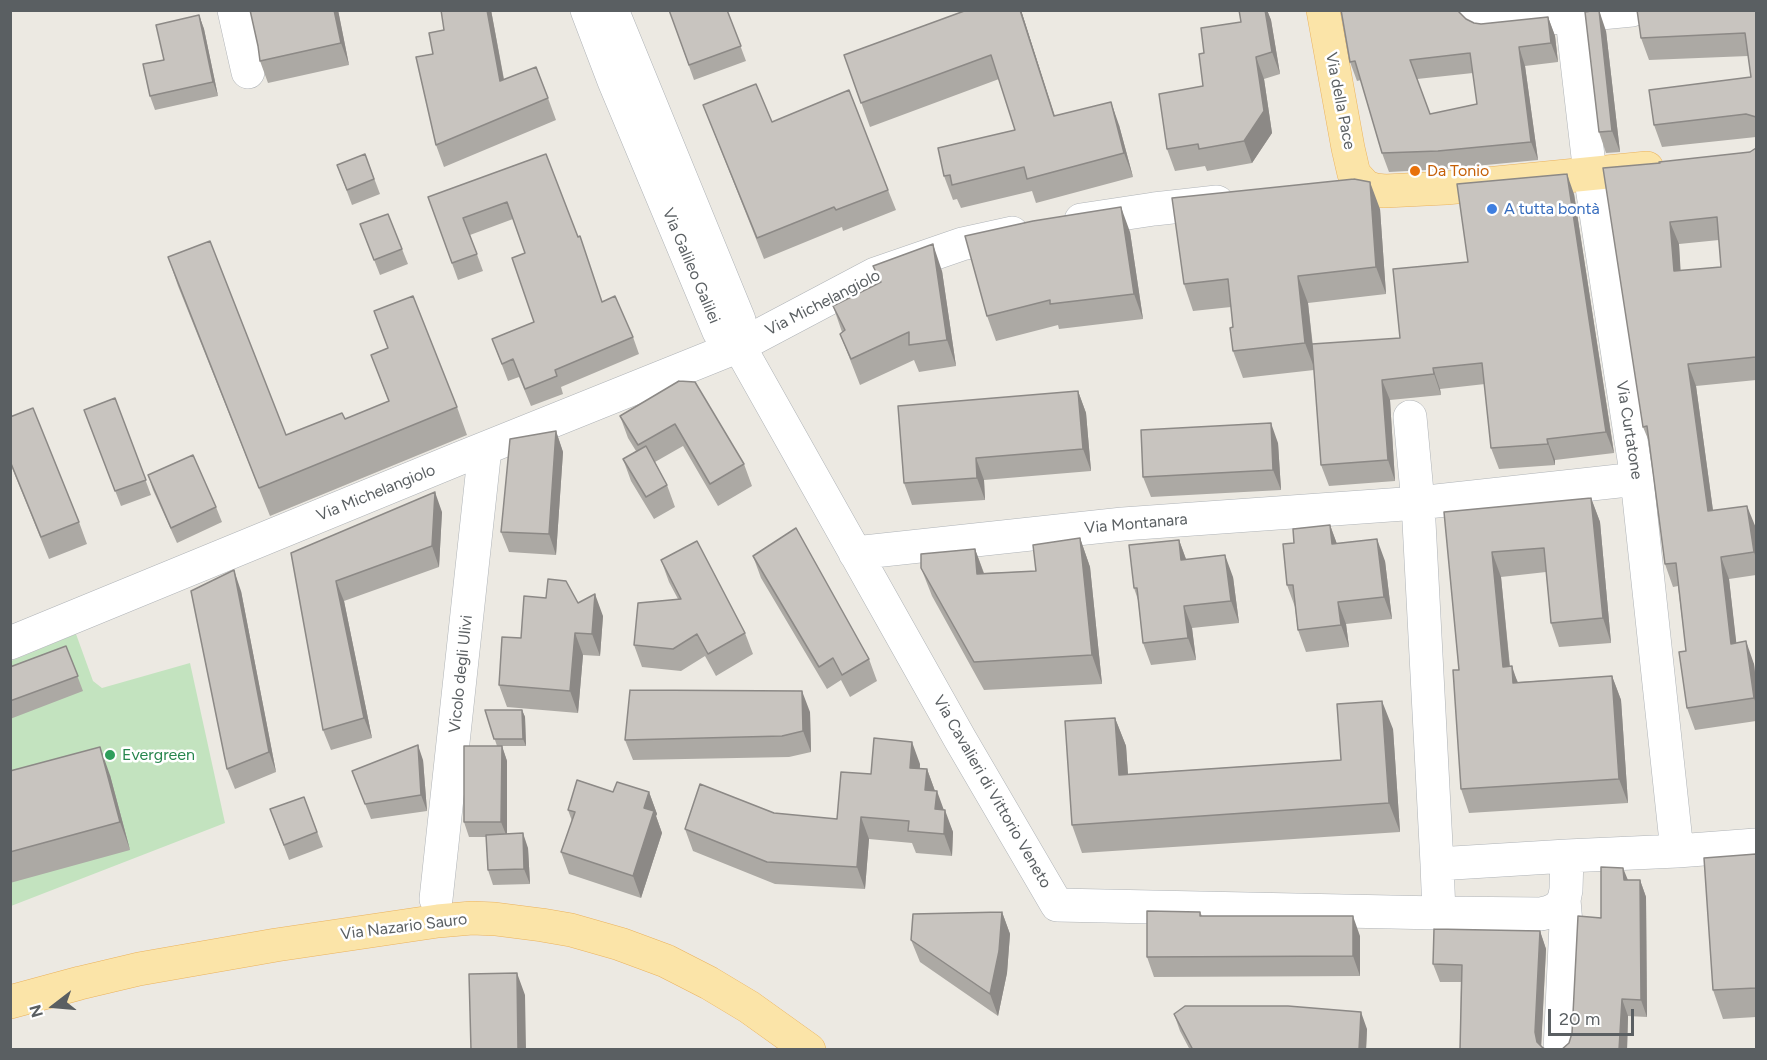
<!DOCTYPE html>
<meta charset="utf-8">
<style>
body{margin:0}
#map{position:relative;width:1767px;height:1060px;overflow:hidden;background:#ece9e2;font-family:Figtree,sans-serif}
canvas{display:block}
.frame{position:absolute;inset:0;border:12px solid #5a5f62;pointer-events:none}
.north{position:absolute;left:24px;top:976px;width:60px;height:60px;-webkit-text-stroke:4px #fff;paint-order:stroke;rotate:254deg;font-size:16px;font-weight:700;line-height:24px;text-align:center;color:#5a5f62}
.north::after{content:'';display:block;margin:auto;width:21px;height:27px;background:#5a5f62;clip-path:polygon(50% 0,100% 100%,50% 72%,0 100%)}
.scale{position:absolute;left:1548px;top:1009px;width:86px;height:27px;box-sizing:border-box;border:3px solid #5a5f62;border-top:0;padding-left:8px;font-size:18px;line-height:21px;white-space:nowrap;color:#5a5f62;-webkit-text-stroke:4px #fff;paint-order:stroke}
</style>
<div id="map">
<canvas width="1767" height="1060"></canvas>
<div class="frame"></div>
<div class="north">N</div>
<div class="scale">20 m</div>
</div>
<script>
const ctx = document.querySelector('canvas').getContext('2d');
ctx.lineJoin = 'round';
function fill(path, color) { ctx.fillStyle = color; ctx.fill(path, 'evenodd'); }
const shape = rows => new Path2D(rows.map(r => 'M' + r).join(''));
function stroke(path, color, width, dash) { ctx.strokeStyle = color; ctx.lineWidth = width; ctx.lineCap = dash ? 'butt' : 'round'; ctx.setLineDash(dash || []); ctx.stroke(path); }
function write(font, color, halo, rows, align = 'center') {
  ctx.font = font + ' Figtree,sans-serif'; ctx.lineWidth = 5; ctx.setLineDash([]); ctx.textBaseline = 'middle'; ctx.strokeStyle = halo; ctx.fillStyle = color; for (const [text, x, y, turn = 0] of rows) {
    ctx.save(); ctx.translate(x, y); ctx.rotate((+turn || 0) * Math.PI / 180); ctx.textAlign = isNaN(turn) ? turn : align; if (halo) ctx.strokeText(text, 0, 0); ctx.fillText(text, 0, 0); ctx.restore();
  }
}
fill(shape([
 [76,634,93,681,102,688,190,663,225,823,11,906,11,661]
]), '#c3e3bf');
const minor = shape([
 [234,10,248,72],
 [587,10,614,81,719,332,739,346,960,739,1057,905,1439,913],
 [612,10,739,320,739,346],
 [1471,10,1486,24,1632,10],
 [1571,10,1590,174,1637,479,1677,851],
 [1081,220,1154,209,1217,202],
 [1410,417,1418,503,1437,864],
 [855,553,1123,524,1418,503,1637,479],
 [10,643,458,459,739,346,875,274,962,244,1012,233],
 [1567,856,1566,890,1564,900,1558,908,1549,912,1541,914,1439,913,1437,864,1567,856,1677,851,1756,845],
 [436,899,485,448],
 [1560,1050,1566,924,1564,900]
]);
const major = shape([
 [1323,10,1348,148,1354,174,1366,187,1375,190,1385,191,1446,188,1647,168],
 [10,1002,80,983,139,969,276,945,438,921,472,918,495,919,542,925,571,930,620,944,666,961,709,983,749,1007,809,1050]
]);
stroke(minor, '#afb3b7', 34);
stroke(major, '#eab25d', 34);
stroke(minor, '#fff', 33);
stroke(major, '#fbe4a8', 33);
fill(shape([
 [250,10,338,10,349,65,268,83,260,61,258,46],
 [491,10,504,79,548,98,556,120,444,167,436,145,433,54,444,30],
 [669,10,727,10,746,61,694,80],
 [1021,10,1055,116,1119,125,1133,177,1036,203,1032,191,961,208,957,199,953,200,944,176,1015,130,999,79,870,127,844,55],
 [1239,10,1267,10,1271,20,1280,74,1264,79,1272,133,1252,163,1207,171,1205,166,1175,171,1167,149,1203,86,1204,53,1241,22],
 [1756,10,1756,137,1662,147,1654,125,1751,77,1748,56,1649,60,1641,38],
 [199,15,204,29,218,96,155,110,150,96,164,60],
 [1548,17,1555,36,1558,62,1525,66,1538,160,1444,169,1389,172,1382,153,1361,80,1357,81,1350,62,1466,19,1474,23,1481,24],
 [1473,73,1477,104,1430,114,1417,79],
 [1606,31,1620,152,1606,153,1599,132],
 [703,105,772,122,888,190,896,210,843,231,842,227,764,259],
 [1756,148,1756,380,1696,386,1713,510,1756,528,1756,575,1729,579,1736,643,1754,664,1756,681,1756,721,1695,730,1687,708,1686,651,1678,586,1673,587,1665,564,1650,444,1643,427,1660,163,1750,152],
 [1719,240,1721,267,1680,271,1679,244],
 [365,154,380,194,352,205,337,165],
 [546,154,578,237,580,236,602,302,633,337,639,354,561,387,563,394,531,406,519,377,508,381,492,339,534,322,525,253,513,219,470,235,483,271,458,280,428,197],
 [1574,194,1614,453,1555,460,1555,465,1499,469,1491,448,1485,384,1440,389,1441,395,1390,400,1395,481,1329,486,1321,465,1314,370,1243,378,1233,351,1233,327,1231,307,1193,311,1184,284,1380,209,1386,294,1308,303,1313,346,1400,338,1468,262],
 [360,224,402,249,408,264,380,275],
 [1130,232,1143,319,1059,329,1058,325,996,341,987,316],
 [168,257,286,435,345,419,389,402,371,355,388,349,374,311,457,407,467,435,270,516,178,286],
 [873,266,942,271,956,366,919,372,914,360,860,385,840,334,842,332,833,306,880,283],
 [679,381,744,464,752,486,718,506,683,446,655,462,667,485,675,507,654,519,631,481,623,459,636,451,628,438,620,416],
 [1078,391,1086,413,1091,471,984,480,985,500,912,505,904,483],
 [115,398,151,495,121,506,84,410],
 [10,417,79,522,87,544,49,559,10,463],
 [556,431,563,452,556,555,509,552,501,532],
 [1278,443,1281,490,1151,497,1143,477],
 [148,475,216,507,222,522,177,543,153,490],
 [1591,498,1600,522,1611,643,1559,647,1551,623,1546,572,1501,577,1510,666,1518,682,1612,676,1621,700,1628,803,1469,813,1461,789,1459,670,1444,512],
 [442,512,439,567,344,601,372,738,331,750,323,730,291,553],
 [1330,525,1337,544,1385,561,1392,619,1346,624,1349,647,1306,652,1298,630,1295,607,1287,585,1294,543],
 [1080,538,1090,567,1102,684,984,690,932,596,921,568,975,549,984,573,1036,571],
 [1179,540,1186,559,1233,577,1239,623,1192,628,1196,660,1151,665,1143,643,1138,600,1134,588],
 [753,556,869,659,877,681,850,697,841,680,827,689,761,578],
 [661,560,745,633,753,654,716,676,705,656,681,671,642,667,634,645,678,599,669,582],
 [241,591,276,772,235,789,227,769],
 [578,603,603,616,600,656,583,655,578,713,507,707,499,685,521,638],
 [66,646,83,691,10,719,10,667],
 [485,710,522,710,525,717,526,746,502,746,507,761,507,834,528,848,530,884,493,885,488,870,486,837,469,837,464,822,497,746],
 [810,712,811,752,789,757,633,760,625,740],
 [1115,718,1126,746,1128,774,1341,760,1393,729,1400,832,1082,853,1072,825],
 [423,760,427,811,371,819,352,771],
 [920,764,920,769,927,769,935,791,953,832,952,856,916,853,912,843,869,839,865,889,775,884,693,851,685,829,837,819,871,774],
 [10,771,110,775,130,850,10,883],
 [613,792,649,792,657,814,656,816,662,833,641,898,569,874,561,852,572,821,568,810],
 [304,797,323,847,289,860,270,809],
 [1756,854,1756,1017,1723,1019,1713,990],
 [1628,880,1640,880,1646,897,1647,1017,1628,1016,1627,1050,1561,1050,1569,1043,1572,1033,1601,918],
 [1002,912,1010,934,1007,973,998,1016,920,962,911,940],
 [1200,912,1202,916,1360,936,1360,976,1154,977,1147,957],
 [1540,931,1546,949,1541,1046,1543,1048,1460,1050,1461,982,1440,982,1433,964],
 [1174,1014,1367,1029,1366,1050,1190,1050,1180,1031]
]), '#aca9a4');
fill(shape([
 [334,10,338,10,349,65,341,43],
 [487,10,491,10,508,103,500,81],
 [1020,10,1021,10,1062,140,1054,116],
 [1265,10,1267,10,1271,20,1280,74,1272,52],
 [1599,10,1606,31,1620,152,1612,131],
 [199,15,204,29,218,96,213,82],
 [1548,17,1555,36,1558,62,1551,43],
 [1519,47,1525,66,1538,160,1531,142],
 [1256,57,1264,79,1272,133,1252,163,1244,141],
 [1111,102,1119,125,1133,177,1124,153],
 [1567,174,1574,194,1614,453,1606,432],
 [1370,182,1380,209,1386,294,1376,267],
 [1121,207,1130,232,1143,319,1134,294],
 [1670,222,1679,244,1682,293,1674,271],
 [933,244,942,271,956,366,947,340],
 [1298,276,1308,303,1315,370,1305,343],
 [1688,364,1696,386,1716,533,1708,511],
 [1433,368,1440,389,1441,395,1434,374],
 [1382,380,1390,400,1395,481,1388,460],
 [1078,391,1086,413,1091,471,1083,449],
 [1271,423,1278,443,1281,490,1273,470],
 [556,431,563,452,556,555,549,534],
 [1547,439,1555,460,1555,465,1548,444],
 [976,458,984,480,985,500,977,478],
 [435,492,442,512,439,567,432,546],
 [1591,498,1600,522,1611,643,1603,618],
 [1747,506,1756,528,1756,558,1754,552],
 [1330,525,1338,547,1332,544],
 [1080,538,1090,567,1102,684,1092,655],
 [1377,539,1385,561,1392,619,1384,597],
 [1179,540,1187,562,1181,560],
 [975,549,985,577,977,574],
 [1492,552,1501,577,1512,691,1503,667],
 [1225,555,1233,577,1239,623,1231,601],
 [1721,557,1729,579,1739,666,1731,644],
 [234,570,241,591,276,772,269,752],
 [336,581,344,601,372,738,364,718],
 [595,594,603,616,600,656,592,634],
 [1338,602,1346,624,1349,647,1341,625],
 [1184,606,1192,628,1196,660,1188,638],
 [575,633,583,655,578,713,570,691],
 [1746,641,1754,664,1756,681,1756,704,1754,698],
 [1512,666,1520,690,1513,683],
 [1612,676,1621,700,1628,803,1619,779],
 [802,691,810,712,811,752,803,731],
 [1382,701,1393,729,1400,832,1389,803],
 [522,710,525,717,526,746,523,739],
 [1115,718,1126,746,1130,803,1119,775],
 [912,742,920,764,918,790,910,768],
 [418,745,423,760,427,811,421,795],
 [502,746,507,761,507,837,501,822],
 [100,747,110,775,130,850,120,822],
 [927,769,935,791,925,790],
 [937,791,945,813,935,809],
 [649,792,657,814,656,816,662,833,641,898,633,876,644,808],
 [945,810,953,832,952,856,944,834],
 [861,817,869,839,865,889,857,867],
 [523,833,528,848,530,884,524,869],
 [1623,868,1630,885,1624,880],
 [1640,880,1646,897,1647,1017,1641,1000],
 [1002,912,1010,934,1007,973,998,1016,990,994],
 [1353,916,1360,936,1360,976,1353,956],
 [1540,931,1546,949,1541,1050,1537,1042,1535,1032],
 [517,973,525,995,526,1050,518,1050],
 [1622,999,1628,1016,1627,1050,1619,1050],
 [1361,1012,1367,1029,1366,1050,1359,1050]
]), '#8c8986');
const building = shape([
 [250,10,334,10,341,43,260,61,258,46,250,10],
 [441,10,487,10,500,81,536,67,548,98,436,145,416,57,433,54,429,33,444,30,441,10],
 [669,10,727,10,741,46,689,65,669,10],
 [967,10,1020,10,1054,116,1111,102,1124,153,1027,179,1024,167,952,185,950,175,944,176,938,148,1015,130,991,55,861,103,844,55,967,10],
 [1239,10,1265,10,1272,52,1256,57,1264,111,1244,141,1199,149,1198,144,1167,149,1159,94,1203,86,1199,54,1204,53,1201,28,1241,22,1239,10],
 [1341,10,1457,10,1466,19,1474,23,1481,24,1548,17,1551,43,1519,47,1531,142,1438,151,1382,153,1355,61,1350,62,1341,10],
 [1470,53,1477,104,1430,114,1410,60,1470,53],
 [1597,10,1599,10,1612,131,1599,132,1585,12,1597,10],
 [1637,10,1756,10,1756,117,1746,114,1654,125,1649,90,1751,77,1745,33,1641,38,1637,10],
 [199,15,213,82,150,96,143,64,164,60,156,25,199,15],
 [756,84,772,122,849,90,888,190,836,210,834,207,757,238,703,105,756,84],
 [1756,148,1756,357,1688,364,1708,511,1747,506,1754,552,1721,557,1731,644,1746,641,1754,698,1687,708,1679,652,1686,651,1676,563,1665,564,1647,426,1643,427,1603,168,1660,163,1659,162,1750,152,1756,148],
 [1717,217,1721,267,1674,271,1670,222,1717,217],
 [365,154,374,179,347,190,337,165,365,154],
 [546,154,578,237,580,236,602,302,615,296,633,337,555,370,557,376,525,389,513,359,502,364,492,339,534,322,512,258,525,253,507,202,463,218,477,254,452,263,428,197,546,154],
 [1567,174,1606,432,1547,439,1548,444,1491,448,1482,363,1433,368,1434,374,1382,380,1388,460,1321,465,1312,344,1400,338,1393,269,1468,262,1457,184,1567,174],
 [1354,179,1370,182,1376,267,1298,276,1305,343,1233,351,1230,328,1233,327,1228,279,1184,284,1172,198,1354,179],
 [1121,207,1134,294,1050,304,1050,300,987,316,965,236,1033,221,1121,207],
 [388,214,402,249,374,260,360,224,388,214],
 [210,241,286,435,342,413,345,419,389,401,371,355,388,348,374,311,413,296,457,407,259,488,168,257,210,241],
 [933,244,947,340,909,345,909,332,851,359,840,334,845,330,833,306,881,282,873,266,933,244],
 [679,381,695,382,744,464,710,484,675,424,638,445,620,416,679,381],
 [1078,391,1083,449,976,458,977,478,904,483,898,406,1078,391],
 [115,398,146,480,115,491,84,410,115,398],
 [33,408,79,522,41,537,10,461,10,417,33,408],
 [1271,423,1273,470,1143,477,1141,430,1271,423],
 [556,431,549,534,501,532,510,439,556,431],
 [646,446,667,485,646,497,623,459,646,446],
 [193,455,216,507,171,528,148,475,193,455],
 [435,492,432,546,336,581,364,718,323,730,291,553,435,492],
 [1591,498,1603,618,1551,623,1544,548,1492,552,1503,667,1512,666,1513,683,1612,676,1619,779,1461,789,1453,670,1459,670,1444,512,1591,498],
 [1330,525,1332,544,1377,539,1384,597,1338,602,1341,625,1298,630,1293,585,1287,585,1283,544,1294,543,1293,529,1330,525],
 [796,528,869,659,842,675,833,658,819,667,753,556,796,528],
 [1080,538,1092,655,974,662,921,568,921,554,975,549,977,574,1036,571,1033,545,1080,538],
 [1179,540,1181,560,1225,555,1231,601,1184,606,1188,638,1143,643,1137,588,1134,588,1129,545,1179,540],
 [697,541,745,633,708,654,697,634,673,649,634,645,638,603,681,599,661,560,697,541],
 [234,570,269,752,227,769,191,591,234,570],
 [548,579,566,581,578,603,595,594,592,634,575,633,570,691,499,685,502,637,521,638,524,596,546,598,548,579],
 [66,646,78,676,10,701,10,667,66,646],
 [630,690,802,691,803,731,782,736,625,740,630,690],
 [1382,701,1389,803,1072,825,1065,721,1115,718,1119,775,1341,760,1337,704,1382,701],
 [485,710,522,710,523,739,494,739,485,710],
 [874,738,912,742,910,768,927,769,925,790,937,791,935,809,945,810,944,834,908,831,909,821,861,817,857,867,767,862,685,829,700,784,774,813,837,819,841,772,871,774,874,738],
 [418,745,421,795,365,804,352,771,418,745],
 [464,746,502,746,501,822,464,822,464,746],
 [100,747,120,822,10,852,10,771,100,747],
 [577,780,613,792,617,782,649,792,644,808,654,811,633,876,561,852,575,812,568,810,577,780],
 [304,797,317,832,284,845,270,809,304,797],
 [523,833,524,869,488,870,486,835,523,833],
 [1756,854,1756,988,1713,990,1704,858,1756,854],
 [1601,867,1623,868,1624,880,1640,880,1641,1000,1622,999,1619,1050,1561,1050,1569,1043,1572,1033,1578,916,1601,918,1601,867],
 [1147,911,1200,912,1200,916,1353,916,1353,956,1147,957,1147,911],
 [1002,912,999,951,990,994,911,940,913,914,1002,912],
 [1434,929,1540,931,1535,1032,1537,1042,1543,1048,1547,1050,1460,1050,1462,965,1433,964,1434,929],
 [517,973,518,1050,471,1050,469,974,517,973],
 [1185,1006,1288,1006,1361,1012,1359,1050,1193,1050,1174,1014,1185,1006]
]);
fill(building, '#c8c4bf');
stroke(building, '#8c8986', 1.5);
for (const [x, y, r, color] of [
 [1415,171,6,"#e8710a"],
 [1492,209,6,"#3f7fe0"],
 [110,755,6,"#2e9e5b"]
]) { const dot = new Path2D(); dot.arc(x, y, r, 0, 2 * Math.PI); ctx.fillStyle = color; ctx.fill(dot); stroke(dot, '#fff', 2); }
write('16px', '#5a5f62', '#fff', [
 ["Via della Pace",1340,101,79],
 ["Via Galileo Galilei",691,266,67],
 ["Via Michelangiolo",823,303,-27],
 ["Via Curtatone",1629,430,81],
 ["Via Michelangiolo",376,493,-22],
 ["Via Montanara",1136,524,-5],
 ["Vicolo degli Ulivi",461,674,-84],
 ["Via Cavalieri di Vittorio Veneto",992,792,60],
 ["Via Nazario Sauro",404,927,-7]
]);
write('16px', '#c56008', '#fff', [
 ["Da Tonio",1427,171]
], 'left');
write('16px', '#366cbe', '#fff', [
 ["A tutta bontà",1504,209]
], 'left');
write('16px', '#27864d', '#fff', [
 ["Evergreen",122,755]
], 'left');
</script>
